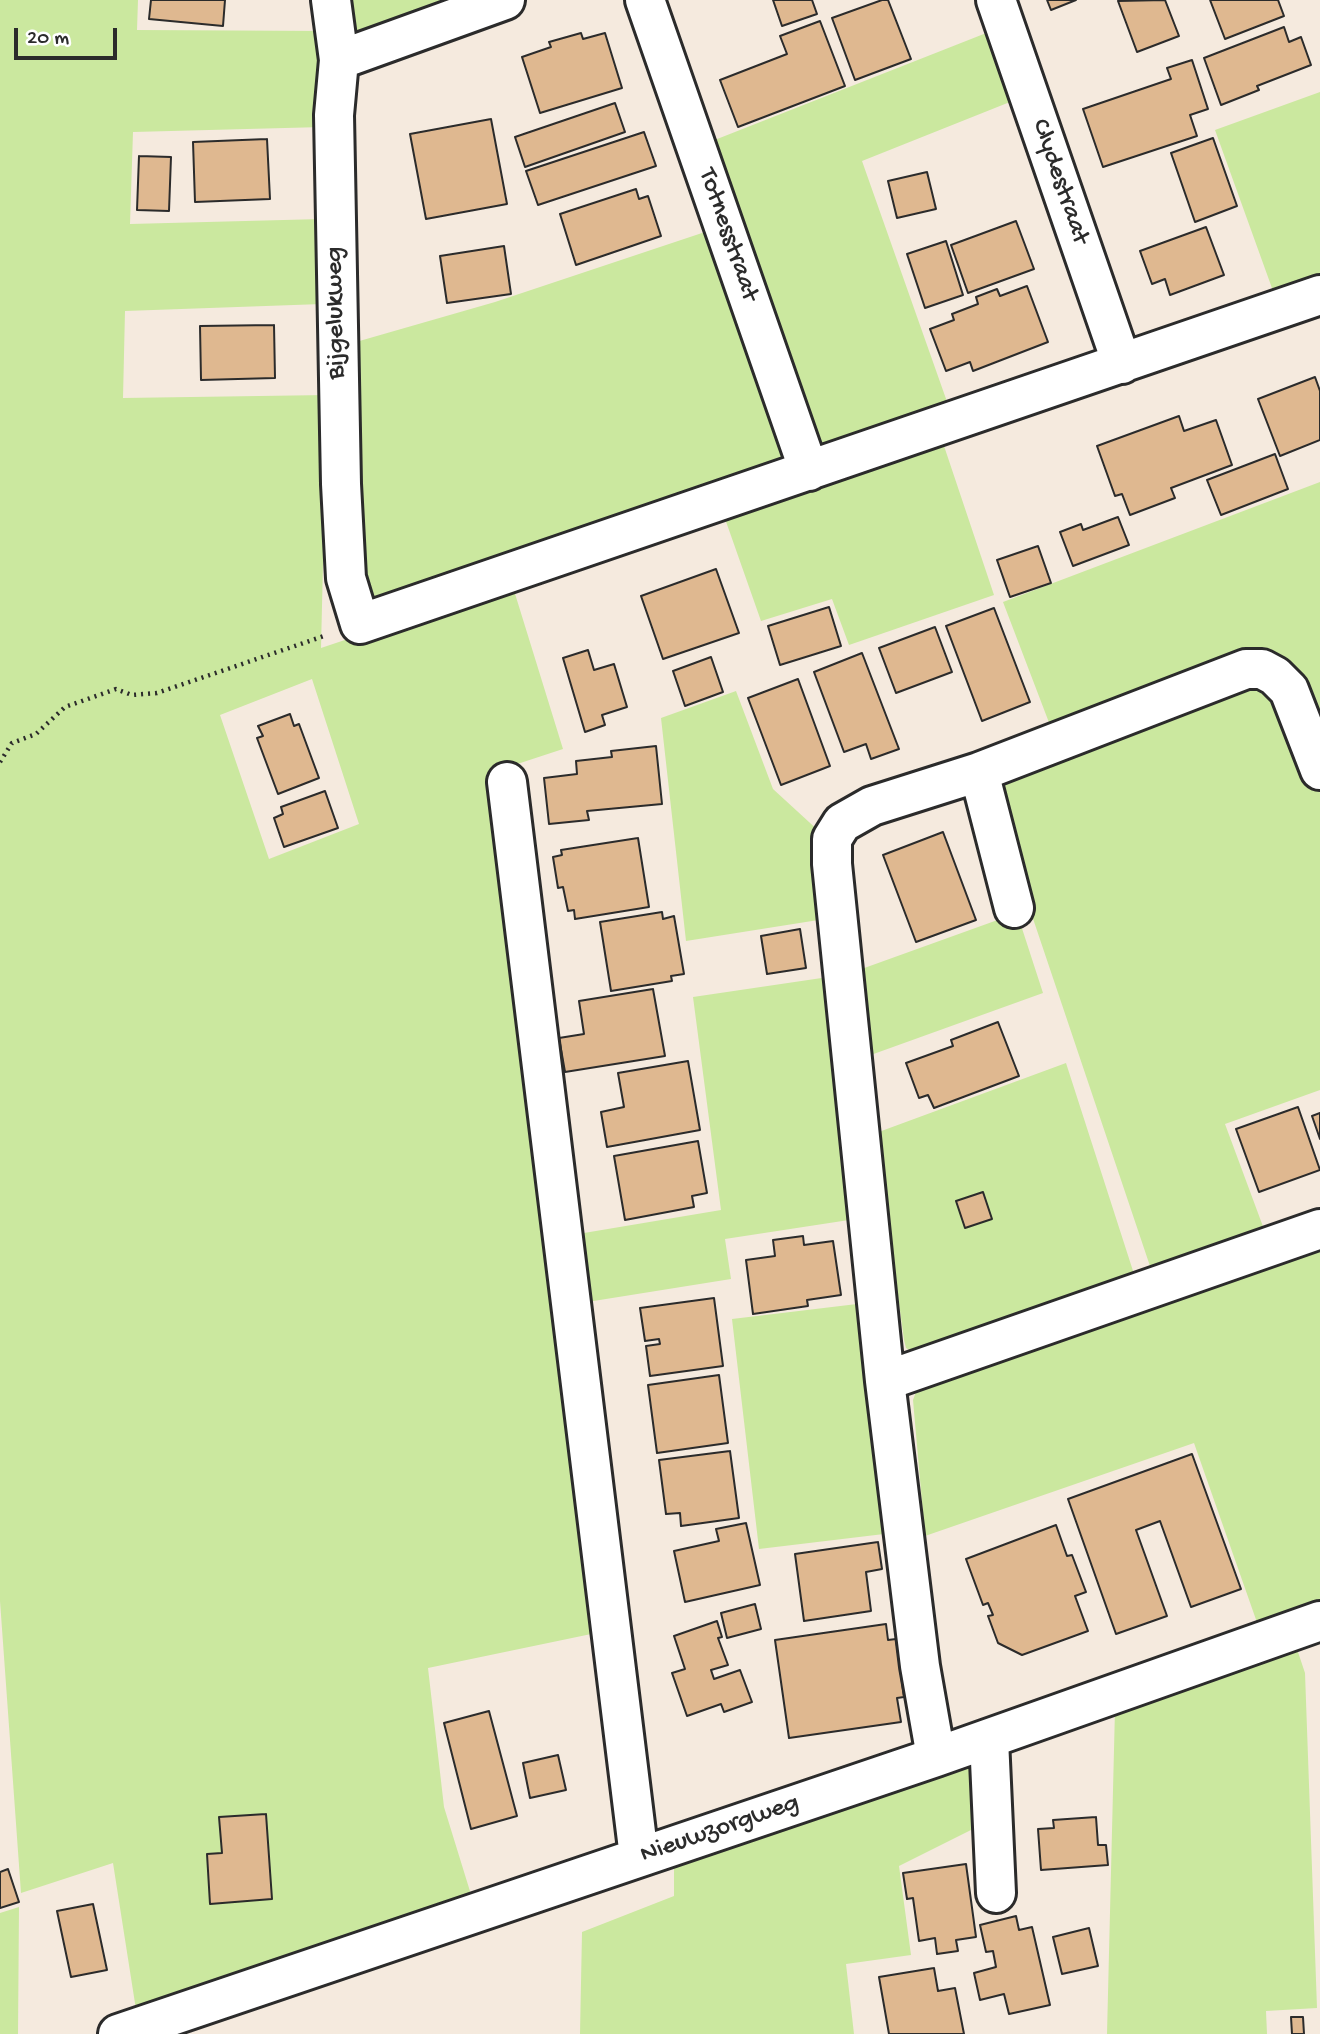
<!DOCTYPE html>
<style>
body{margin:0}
#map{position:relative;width:1320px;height:2034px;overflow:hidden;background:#f5eade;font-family:"Gochi Hand",sans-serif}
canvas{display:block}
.scale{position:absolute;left:14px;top:28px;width:103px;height:32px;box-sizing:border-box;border:4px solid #2b2b2b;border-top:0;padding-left:9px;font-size:21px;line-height:24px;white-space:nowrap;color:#2b2b2b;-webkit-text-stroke:5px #fff;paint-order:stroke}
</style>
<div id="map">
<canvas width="1320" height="2034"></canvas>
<div class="scale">20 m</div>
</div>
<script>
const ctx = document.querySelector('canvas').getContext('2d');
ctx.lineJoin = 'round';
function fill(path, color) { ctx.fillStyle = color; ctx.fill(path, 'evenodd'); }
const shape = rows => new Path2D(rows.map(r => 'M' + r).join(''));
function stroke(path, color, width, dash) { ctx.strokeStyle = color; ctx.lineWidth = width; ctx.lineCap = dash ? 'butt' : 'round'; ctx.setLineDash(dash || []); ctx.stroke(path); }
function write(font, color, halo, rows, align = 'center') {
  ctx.font = font + ' "Gochi Hand",sans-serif'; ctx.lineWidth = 7; ctx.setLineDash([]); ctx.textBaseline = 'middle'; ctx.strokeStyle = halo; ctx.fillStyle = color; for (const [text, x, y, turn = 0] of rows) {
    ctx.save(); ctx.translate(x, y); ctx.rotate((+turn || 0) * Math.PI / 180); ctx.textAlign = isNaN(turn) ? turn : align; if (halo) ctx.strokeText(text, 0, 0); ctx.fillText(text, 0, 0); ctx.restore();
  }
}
fill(shape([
 [0,0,138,0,137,30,326,31,323,127,133,132,130,224,322,219,322,304,125,311,123,398,327,395,321,648,512,584,563,749,496,771,596,1633,428,1668,444,1807,473,1901,137,2016,113,1863,21,1893,0,1601],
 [312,679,359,824,269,859,220,715],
 [341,0,483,0,356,40],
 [999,28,1020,98,862,161,951,413,816,448,707,143],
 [1320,92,1320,287,1277,302,1215,130],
 [717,228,796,458,380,600,368,598,358,587,349,344,495,302],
 [941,437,994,595,849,645,832,599,761,621,723,513],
 [1320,482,1320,748,1287,669,1053,733,1003,602],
 [1251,679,1291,711,1320,793,1320,1090,1225,1124,1268,1240,1152,1272,988,785],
 [736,691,773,789,821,833,831,918,686,941,661,718],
 [1017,913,1043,993,868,1056,856,971],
 [842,975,875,1216,725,1239,731,1279,581,1303,572,1235,721,1210,693,997],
 [1066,1063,1134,1274,914,1353,906,1348,904,1340,876,1133],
 [1320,1236,1320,1611,1260,1631,1194,1443,925,1536,913,1400,917,1389],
 [882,1301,909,1531,759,1549,732,1319],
 [1296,1646,1305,1673,1317,2008,1266,2011,1267,2034,1107,2034,1115,1709],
 [971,1758,989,1821,899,1866,911,1955,846,1964,854,2034,580,2034,582,1932,674,1896,674,1861],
 [19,1907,18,2034,0,2034,0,1913]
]), '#cbe89f');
const building = shape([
 [151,0,225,0,223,26,149,19,151,0],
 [773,0,812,0,817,14,782,26,773,0],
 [882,0,888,0,911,59,855,80,832,18,882,0],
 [1047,0,1076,0,1051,10,1047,0],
 [1165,0,1179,36,1137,52,1118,1,1165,0],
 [1210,0,1278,0,1284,16,1225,39,1210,0],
 [820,21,845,86,738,127,720,80,787,54,780,36,820,21],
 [1284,27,1289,42,1301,37,1311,65,1257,86,1259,90,1221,105,1204,58,1284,27],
 [581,33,583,39,605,33,622,88,540,113,522,57,551,47,549,42,581,33],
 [1192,60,1208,109,1190,115,1197,136,1103,167,1083,109,1171,79,1167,68,1192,60],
 [615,103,625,132,525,167,515,137,615,103],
 [491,119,507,204,426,219,410,134,491,119],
 [644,132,656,166,538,205,526,171,644,132],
 [1213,138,1237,206,1195,222,1171,153,1213,138],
 [267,139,270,199,195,202,193,142,267,139],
 [139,156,171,157,169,211,137,210,139,156],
 [927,172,936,209,897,218,888,181,927,172],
 [636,189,639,199,648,196,661,236,576,265,560,214,636,189],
 [1016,221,1034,269,968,293,951,245,1016,221],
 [1206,227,1224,275,1170,295,1165,279,1152,284,1140,251,1206,227],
 [946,241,963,295,925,308,907,254,946,241],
 [504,246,511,294,447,303,440,256,504,246],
 [1027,286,1048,342,973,371,970,362,946,371,930,329,954,320,952,314,978,304,976,297,997,289,1000,296,1027,286],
 [274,325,275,378,201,380,200,326,274,325],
 [1315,377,1320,391,1320,440,1280,456,1258,399,1315,377],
 [1179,416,1184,431,1216,420,1232,465,1171,488,1175,498,1130,515,1122,494,1115,496,1097,446,1179,416],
 [1275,454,1288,489,1221,515,1207,480,1275,454],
 [1118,517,1129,545,1073,566,1060,532,1081,524,1083,530,1118,517],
 [1038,546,1051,583,1010,597,997,560,1038,546],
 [716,569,739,633,663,659,641,596,716,569],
 [829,607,841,646,780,665,768,626,829,607],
 [994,608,1030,702,982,721,946,626,994,608],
 [935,627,952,672,896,693,879,648,935,627],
 [588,650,594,670,614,664,627,707,602,715,605,725,585,732,563,658,588,650],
 [862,653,899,749,871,759,866,744,844,752,814,672,862,653],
 [711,657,723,692,685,706,673,671,711,657],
 [798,679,830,766,781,785,748,698,798,679],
 [290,714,294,726,299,724,319,778,278,794,257,738,263,736,258,726,290,714],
 [656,746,662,804,587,811,589,820,549,824,544,778,577,774,576,761,612,757,611,751,656,746],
 [325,791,338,828,284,847,274,818,283,814,281,807,325,791],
 [943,832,976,920,916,942,883,855,943,832],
 [638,838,649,907,575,919,574,910,568,911,563,887,558,888,553,857,562,855,561,850,638,838],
 [662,912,663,919,674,916,684,974,671,976,672,981,611,991,600,922,662,912],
 [800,929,806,968,767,974,761,936,800,929],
 [653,989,665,1056,565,1072,559,1038,584,1034,579,1001,653,989],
 [998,1022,1019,1076,934,1108,928,1095,919,1098,906,1063,953,1046,951,1040,998,1022],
 [688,1061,700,1130,607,1147,601,1112,624,1107,618,1073,688,1061],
 [1298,1107,1320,1170,1259,1192,1236,1129,1298,1107],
 [1320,1113,1320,1139,1312,1116,1320,1113],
 [698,1141,707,1193,692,1196,694,1207,625,1220,614,1156,698,1141],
 [983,1192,992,1219,965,1228,956,1201,983,1192],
 [803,1236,804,1245,833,1241,841,1295,807,1300,808,1306,753,1314,746,1260,775,1256,773,1240,803,1236],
 [714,1298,723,1366,650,1376,646,1346,660,1344,659,1339,645,1341,640,1308,714,1298],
 [719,1375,728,1443,657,1453,648,1385,719,1375],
 [730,1451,739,1518,681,1526,680,1513,666,1514,659,1460,730,1451],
 [1192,1454,1241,1589,1191,1607,1160,1521,1136,1530,1167,1616,1116,1634,1068,1499,1192,1454],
 [746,1523,760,1585,685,1602,674,1551,719,1541,716,1529,746,1523],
 [1056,1525,1067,1556,1072,1555,1086,1592,1075,1596,1088,1631,1022,1655,998,1643,988,1616,993,1615,988,1603,983,1605,966,1559,1056,1525],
 [878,1542,882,1569,866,1572,871,1611,804,1621,795,1554,878,1542],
 [755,1604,761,1629,727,1638,721,1613,755,1604],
 [717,1621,722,1637,718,1638,728,1665,711,1670,714,1679,740,1670,752,1702,724,1712,721,1704,687,1716,672,1673,685,1669,674,1636,717,1621],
 [886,1624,888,1640,896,1639,904,1697,897,1698,901,1722,789,1738,775,1640,886,1624],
 [489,1711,517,1816,471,1829,444,1723,489,1711],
 [558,1755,566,1790,530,1798,523,1763,558,1755],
 [266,1814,272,1899,210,1904,207,1854,222,1853,219,1817,266,1814],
 [1096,1817,1098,1845,1106,1845,1108,1865,1041,1870,1038,1829,1054,1828,1053,1820,1096,1817],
 [966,1864,976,1937,956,1940,958,1951,937,1954,935,1938,919,1941,913,1898,907,1899,903,1873,966,1864],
 [8,1869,19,1902,0,1908,0,1872,8,1869],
 [93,1904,107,1970,71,1977,57,1911,93,1904],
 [1016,1916,1019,1930,1032,1927,1050,2005,1009,2014,1004,1994,980,2000,974,1973,996,1967,993,1951,986,1952,980,1925,1016,1916],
 [1089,1928,1098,1966,1062,1974,1053,1937,1089,1928],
 [934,1968,938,1991,955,1988,964,2034,889,2034,879,1977,934,1968],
 [1291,2017,1303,2017,1304,2034,1292,2034,1291,2017]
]);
fill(building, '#dfb890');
stroke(building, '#2b2b2b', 2);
const minor = shape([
 [331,0,339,60,334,115,341,484,346,578,360,624,1320,295],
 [645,0,809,471],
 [996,0,1122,364],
 [339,60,505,0],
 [979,772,1014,908],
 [507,782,639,1857],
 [885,1381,1320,1229],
 [989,1739,996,1893],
 [936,1757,920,1666,885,1381,832,864,832,839,842,823,872,806,979,772,1246,669,1262,669,1275,676,1289,690,1320,770],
 [118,2034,936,1757,1320,1621]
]);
stroke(minor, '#2b2b2b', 44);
stroke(shape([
 [0,762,12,743,36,734,65,707,116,689,132,695,157,693,327,635]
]), '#2b2b2b', 4.5, [2, 5]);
stroke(minor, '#fff', 38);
write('26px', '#2b2b2b', '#fff', [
 ["Clydestraat",1059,182,71],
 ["Totnesstraat",727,235,71],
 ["Bijgelukweg",337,313,-91],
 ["Nieuwzorgweg",720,1830,-19]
]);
</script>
